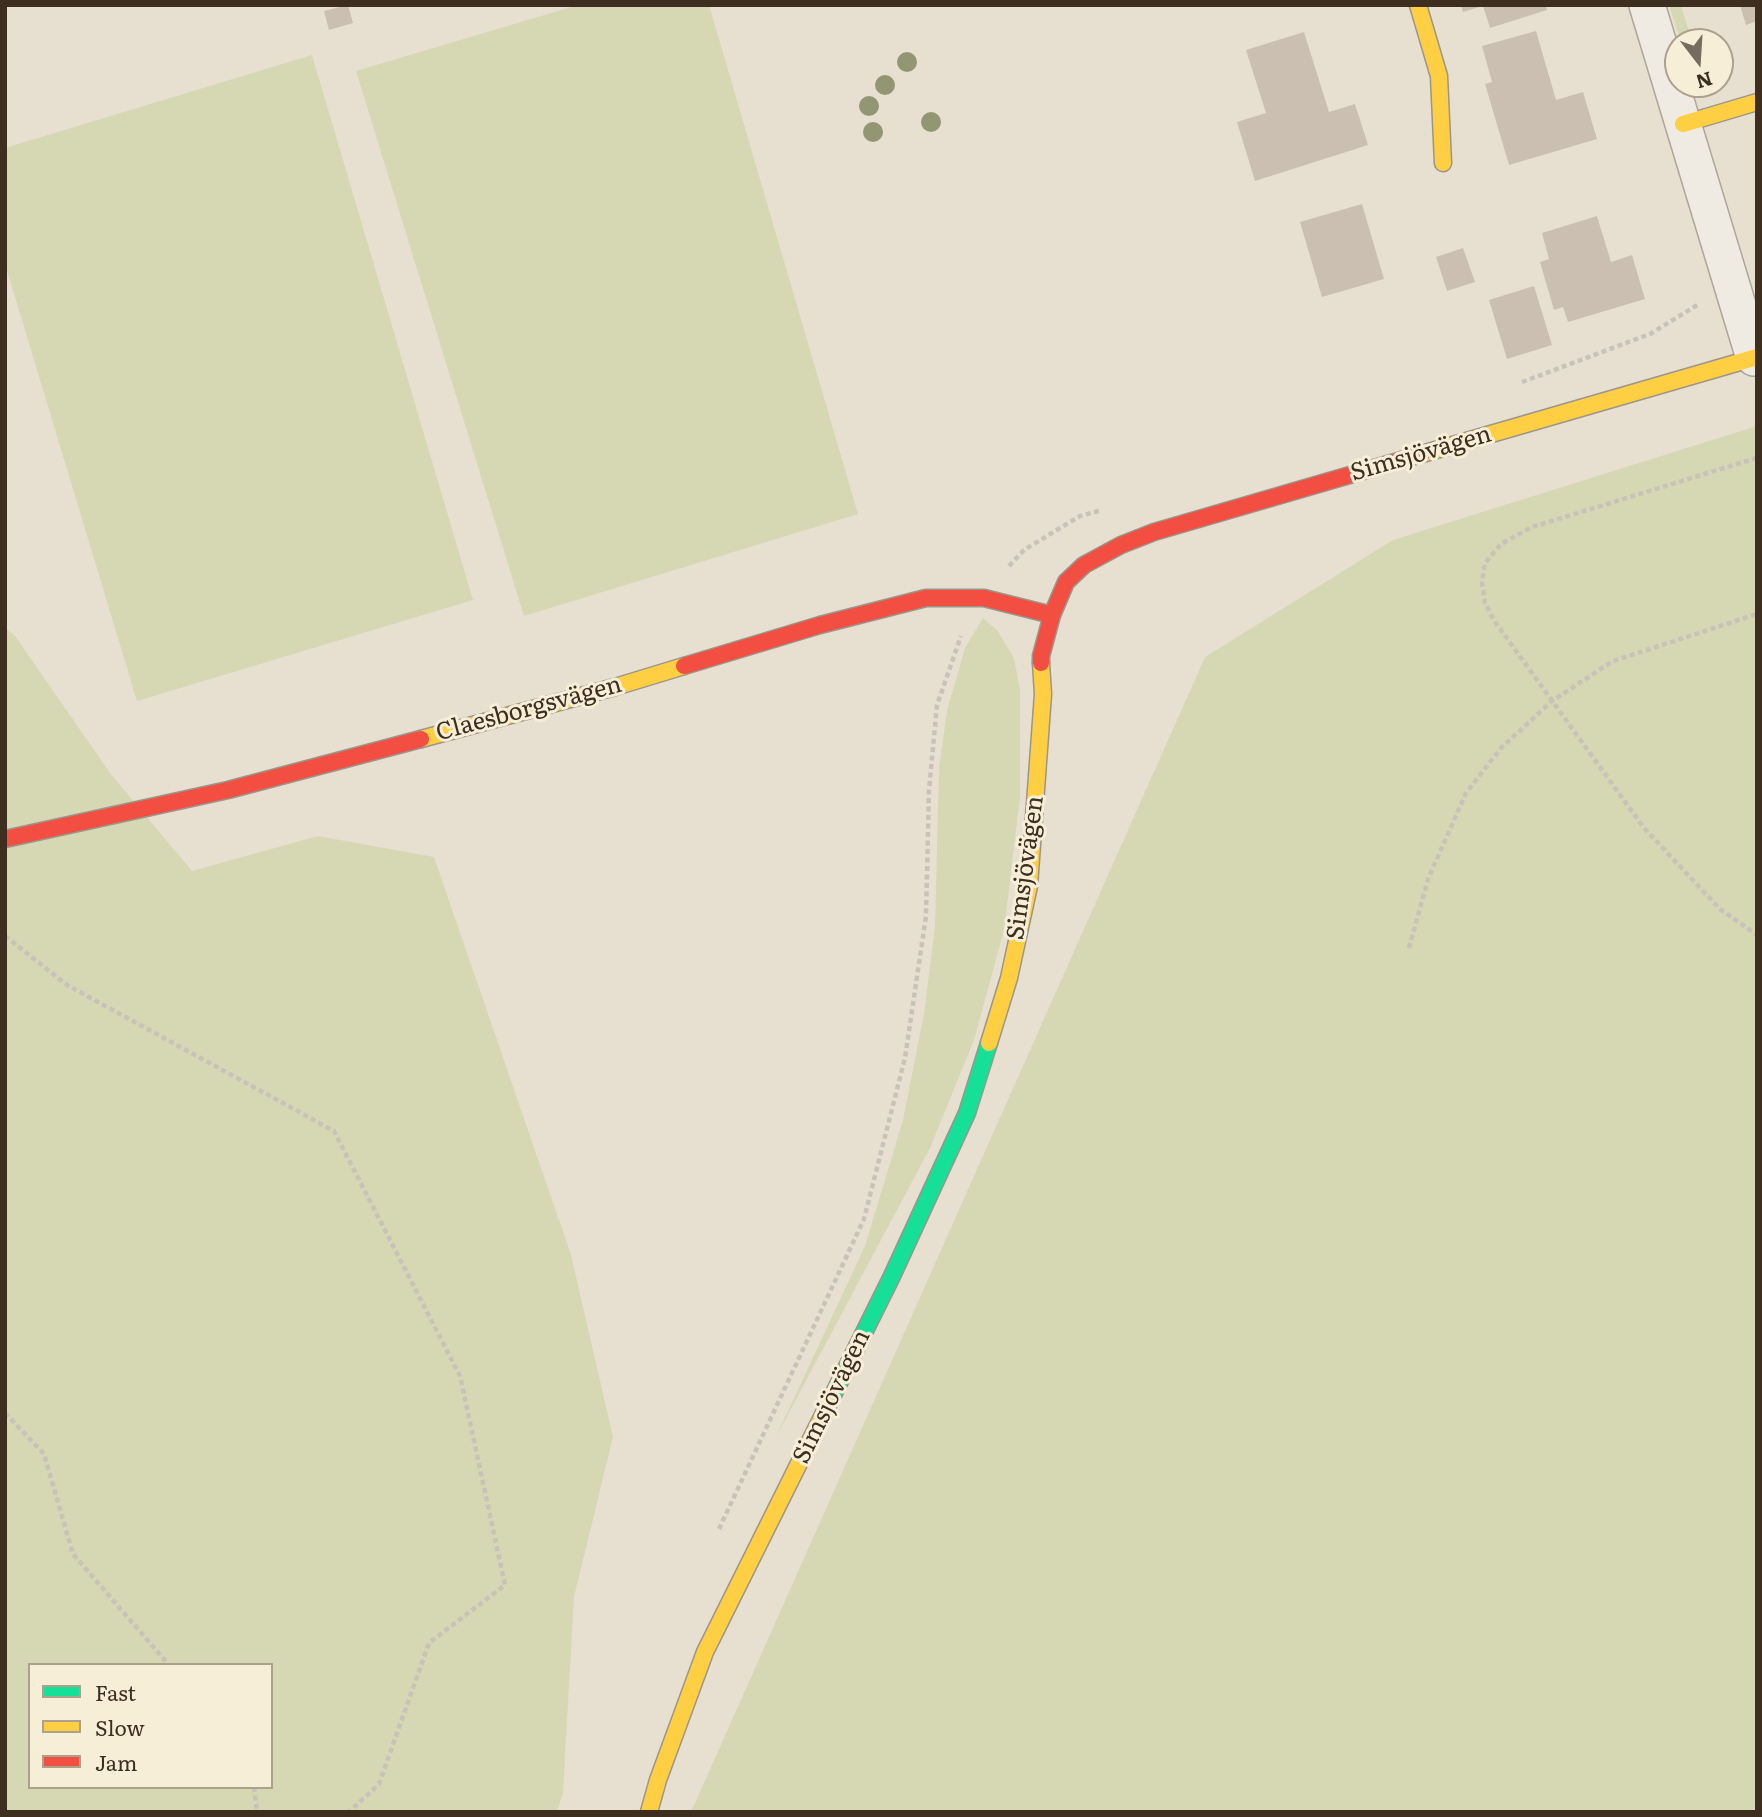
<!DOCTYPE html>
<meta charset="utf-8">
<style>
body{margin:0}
#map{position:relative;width:1762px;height:1817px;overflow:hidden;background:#e7e0d1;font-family:Literata,serif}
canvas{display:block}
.frame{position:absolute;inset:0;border:7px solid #3d2e20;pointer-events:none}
.legend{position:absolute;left:28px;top:1663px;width:245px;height:126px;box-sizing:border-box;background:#f7eed8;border:2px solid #ada18e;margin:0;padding:9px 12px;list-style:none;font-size:21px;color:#3d2e20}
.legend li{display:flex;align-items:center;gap:14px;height:35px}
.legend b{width:35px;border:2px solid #ada18e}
.north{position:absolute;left:1664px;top:28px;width:70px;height:70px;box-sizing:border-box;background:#f7eed8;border:2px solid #ada18e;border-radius:50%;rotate:163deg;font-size:19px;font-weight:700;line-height:28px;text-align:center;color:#3d2e20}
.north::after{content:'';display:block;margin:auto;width:24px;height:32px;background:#786c5e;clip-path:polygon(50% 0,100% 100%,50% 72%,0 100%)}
</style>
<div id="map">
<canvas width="1762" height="1817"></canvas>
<div class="frame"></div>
<ul class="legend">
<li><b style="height:9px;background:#16e098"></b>Fast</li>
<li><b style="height:9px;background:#ffcf43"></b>Slow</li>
<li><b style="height:9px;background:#f24e42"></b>Jam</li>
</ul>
<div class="north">N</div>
</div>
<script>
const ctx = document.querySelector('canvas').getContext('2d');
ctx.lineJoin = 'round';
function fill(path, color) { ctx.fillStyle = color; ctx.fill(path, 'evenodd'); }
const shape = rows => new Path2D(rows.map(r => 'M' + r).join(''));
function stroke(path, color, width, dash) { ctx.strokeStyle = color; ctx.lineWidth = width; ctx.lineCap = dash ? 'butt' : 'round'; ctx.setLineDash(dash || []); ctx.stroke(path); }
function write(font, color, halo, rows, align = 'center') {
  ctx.font = font + ' Literata,serif'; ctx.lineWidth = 6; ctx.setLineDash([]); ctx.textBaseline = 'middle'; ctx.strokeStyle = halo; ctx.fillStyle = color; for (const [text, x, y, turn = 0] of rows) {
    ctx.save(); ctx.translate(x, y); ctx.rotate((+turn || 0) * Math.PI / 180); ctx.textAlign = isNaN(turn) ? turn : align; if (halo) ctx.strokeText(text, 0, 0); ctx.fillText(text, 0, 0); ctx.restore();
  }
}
fill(shape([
 [578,5,709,5,858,514,524,616,356,71],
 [1669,5,1681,5,1692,42,1681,42],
 [312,55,473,600,137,701,5,264,5,148],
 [1757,426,1757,1812,691,1812,1205,657,1393,540],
 [983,618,997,630,1014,658,1020,690,1020,797,1004,930,974,1040,930,1148,775,1439,865,1246,903,1120,924,1014,935,926,939,768,947,711,965,648],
 [5,628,15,636,110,773,192,871,318,836,434,857,571,1255,613,1437,574,1597,563,1792,557,1812,5,1812],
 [30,1665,271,1665,271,1787,30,1787]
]), '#d6d7b3');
fill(shape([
 [348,5,353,23,329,30,324,11],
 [1461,5,1545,5,1547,10,1490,28,1483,6,1463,12],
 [1740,5,1757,5,1757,21,1746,25],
 [1536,31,1556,100,1583,92,1597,139,1509,165,1485,84,1492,82,1482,46],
 [1304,32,1329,112,1355,104,1368,145,1255,181,1237,122,1266,113,1246,50],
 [1362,204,1384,279,1322,297,1300,222],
 [1597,216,1611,262,1632,255,1645,299,1568,322,1563,307,1554,310,1540,262,1549,259,1542,233],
 [1463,248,1475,282,1447,291,1436,257],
 [1534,286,1552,345,1507,359,1489,300]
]), '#cbbfb2');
const street = shape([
 [1647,5,1754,358]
]);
const fast = shape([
 [831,1399,892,1276,967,1113,989,1043]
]);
const slow = shape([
 [1418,5,1439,76,1443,163],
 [1683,124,1757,102],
 [1422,454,1757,357],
 [421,739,615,687,684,666],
 [989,1043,1009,978,1029,886,1043,694,1041,663],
 [649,1812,658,1780,705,1652,831,1399]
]);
const jam = shape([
 [1041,663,1041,656,1052,615,1066,582,1084,565,1121,545,1154,532,1422,454],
 [684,666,820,625,926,598,984,598,1052,615],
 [5,839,228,790,421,739]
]);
stroke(street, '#ada599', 38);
stroke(fast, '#9c958a', 19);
stroke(slow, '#9c958a', 19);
stroke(jam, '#9c958a', 19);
stroke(shape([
 [1522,382,1650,334,1699,304],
 [1757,458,1532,527,1501,544,1485,563,1482,582,1485,603,1493,619,1644,828,1720,909,1757,935],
 [1009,566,1024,550,1080,516,1099,511],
 [5,936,67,985,334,1131,460,1376,505,1585,429,1643,379,1784,349,1812],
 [1409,948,1428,879,1466,793,1501,748,1552,701,1613,661,1757,614],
 [5,1413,44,1454,73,1554,169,1665],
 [719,1529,864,1219,905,1058,926,916,929,790,937,705,961,636],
 [254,1787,257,1812]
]), '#c8c2b9', 4.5, [5, 3.5]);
stroke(street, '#efebe3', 35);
stroke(fast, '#16e098', 16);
stroke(slow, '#ffcf43', 16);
stroke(jam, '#f24e42', 16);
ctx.fillStyle = '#929673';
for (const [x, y] of [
 [907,62],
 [885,85],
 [869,106],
 [931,122],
 [873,132]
]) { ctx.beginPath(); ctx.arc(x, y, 10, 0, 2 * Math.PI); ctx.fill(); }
write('24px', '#3d2e20', '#f7eed8', [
 ["Simsjövägen",1421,454,-16],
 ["Claesborgsvägen",529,709,-15],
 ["Simsjövägen",1026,868,-82],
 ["Simsjövägen",832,1397,-64]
]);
</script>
